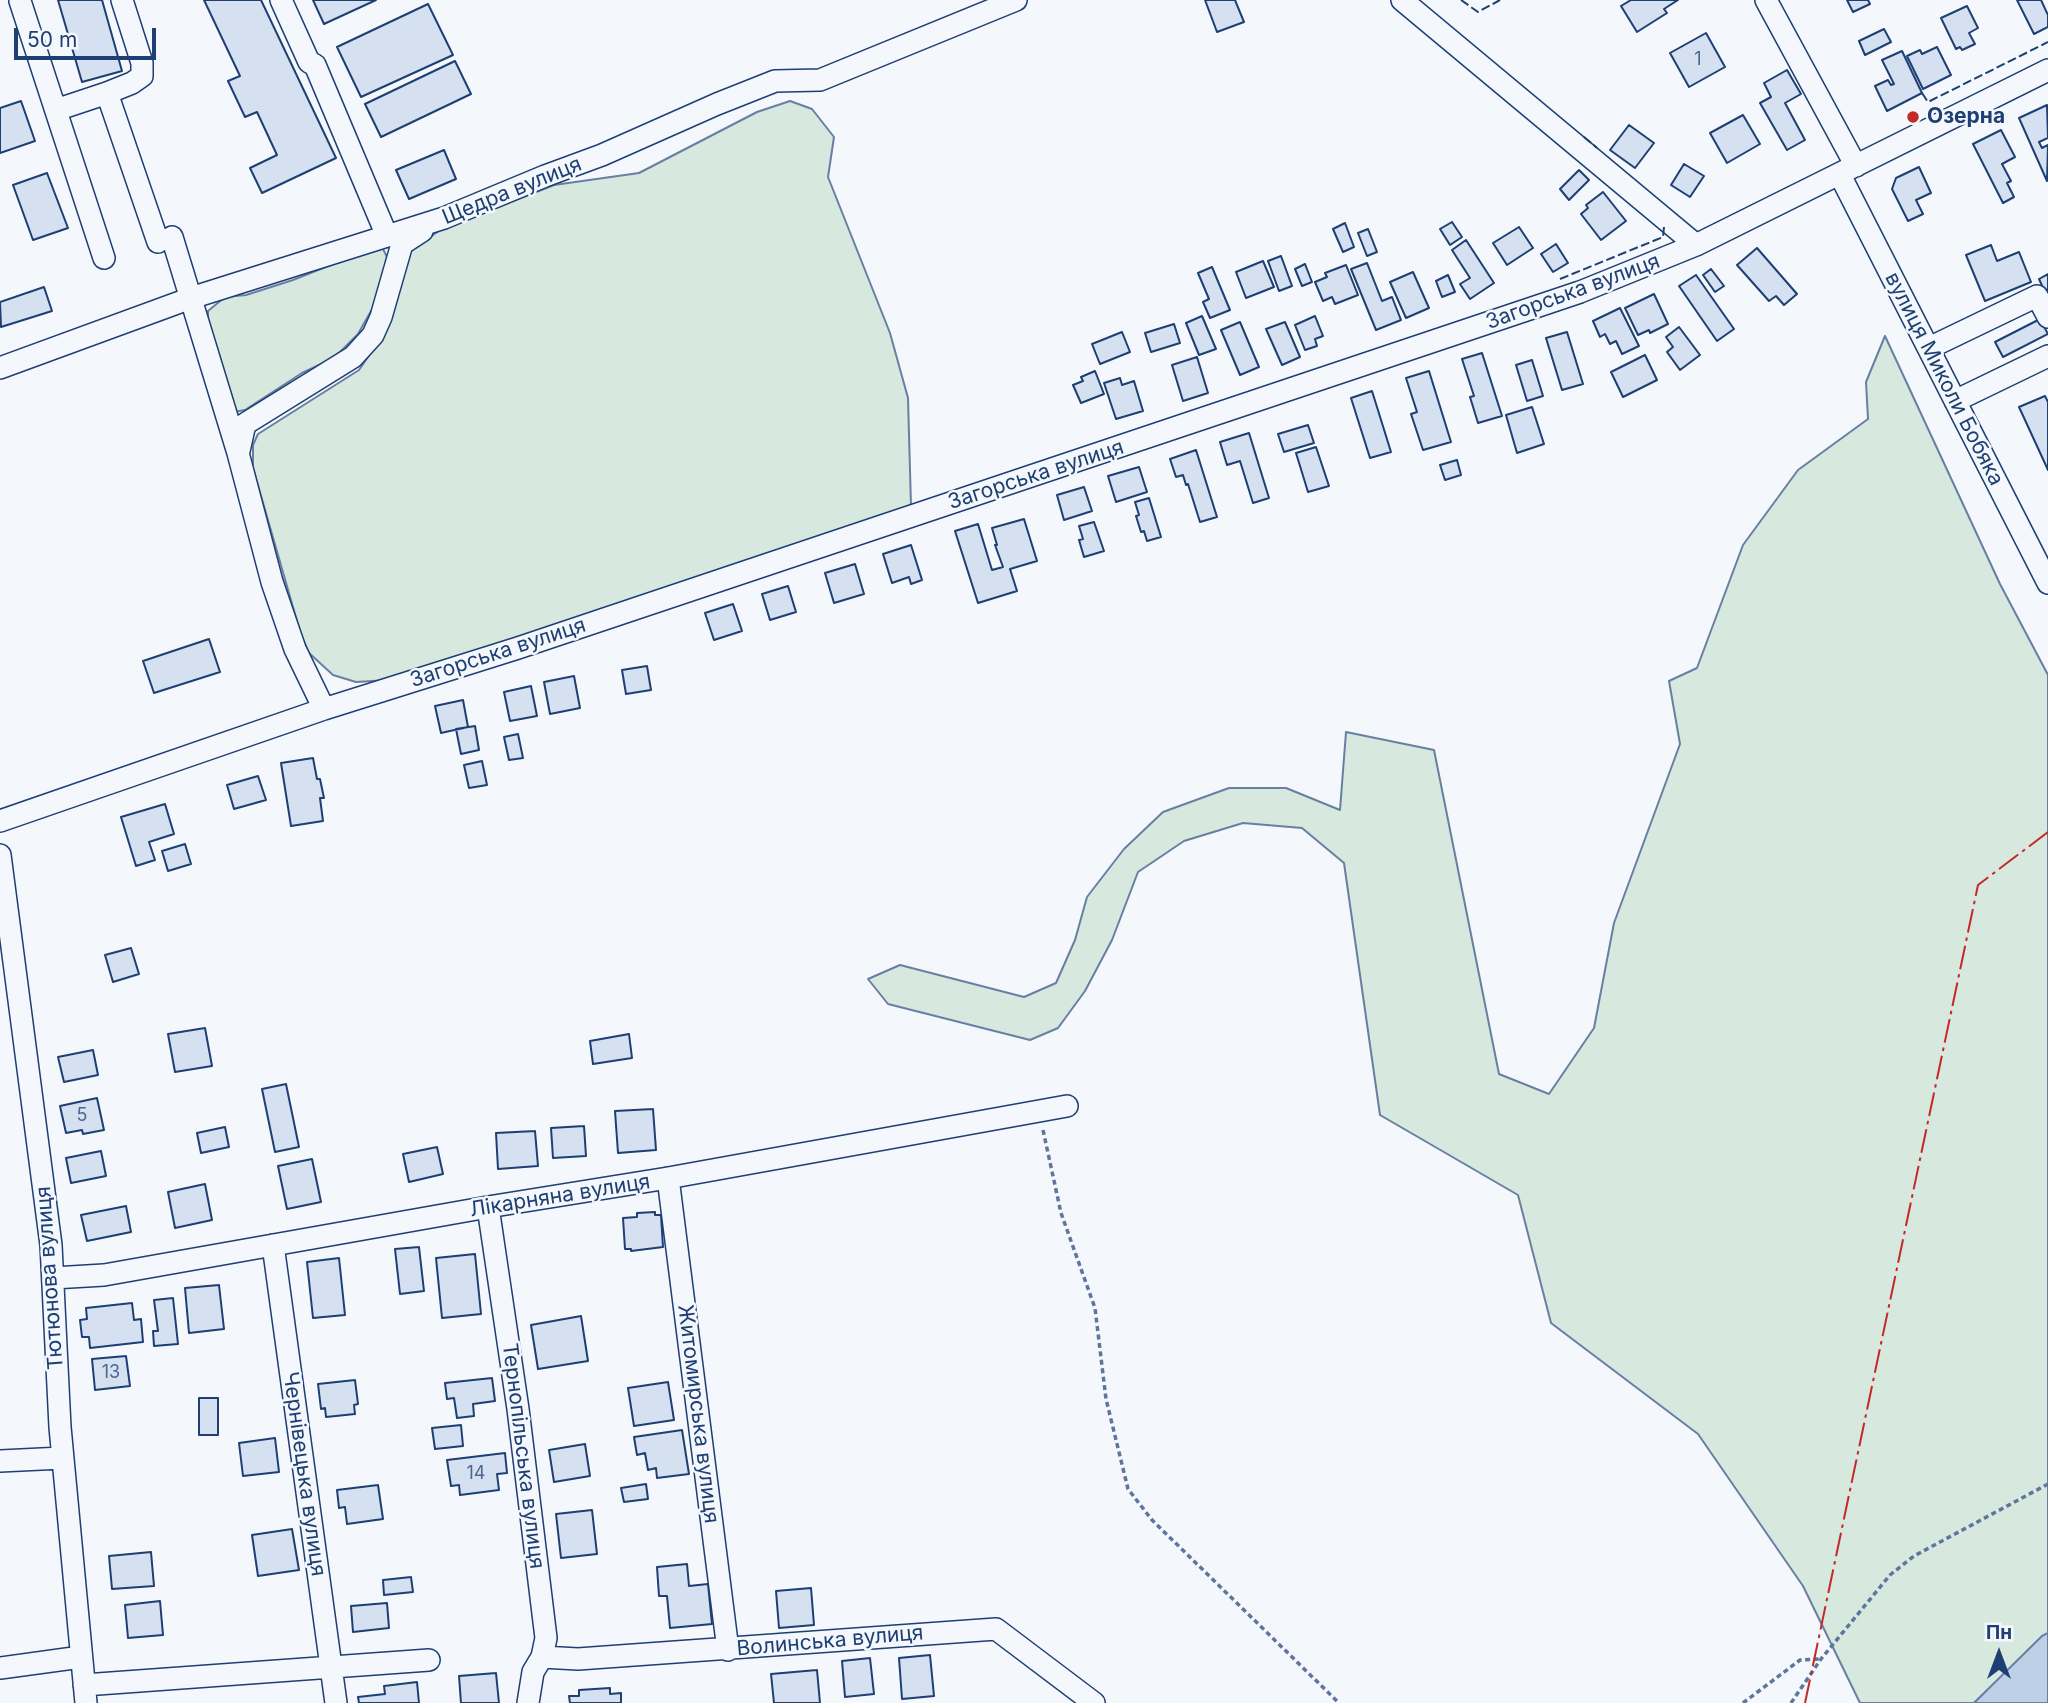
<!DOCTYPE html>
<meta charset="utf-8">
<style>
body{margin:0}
#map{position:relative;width:2048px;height:1703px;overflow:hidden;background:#f4f7fb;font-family:Inter,sans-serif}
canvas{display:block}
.north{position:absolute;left:1964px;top:1619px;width:70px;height:70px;-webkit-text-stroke:5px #f4f7fb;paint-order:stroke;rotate:0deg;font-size:19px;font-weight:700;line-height:28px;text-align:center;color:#1d3f73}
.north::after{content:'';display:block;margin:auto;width:24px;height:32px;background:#1d3f73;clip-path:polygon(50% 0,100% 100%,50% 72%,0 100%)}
.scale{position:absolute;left:14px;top:28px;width:142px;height:32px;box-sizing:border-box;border:4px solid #1d3f73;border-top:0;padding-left:9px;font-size:21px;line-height:24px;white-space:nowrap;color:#1d3f73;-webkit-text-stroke:5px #f4f7fb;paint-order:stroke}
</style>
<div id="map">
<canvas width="2048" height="1703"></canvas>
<div class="north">Пн</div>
<div class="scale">50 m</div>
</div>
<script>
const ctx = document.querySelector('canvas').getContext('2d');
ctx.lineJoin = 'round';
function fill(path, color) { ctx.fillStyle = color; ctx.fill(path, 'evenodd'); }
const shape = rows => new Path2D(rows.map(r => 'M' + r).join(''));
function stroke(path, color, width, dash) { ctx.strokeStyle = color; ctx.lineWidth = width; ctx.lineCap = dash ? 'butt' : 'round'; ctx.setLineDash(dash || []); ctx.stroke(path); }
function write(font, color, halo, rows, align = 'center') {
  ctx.font = font + ' Inter,sans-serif'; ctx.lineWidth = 5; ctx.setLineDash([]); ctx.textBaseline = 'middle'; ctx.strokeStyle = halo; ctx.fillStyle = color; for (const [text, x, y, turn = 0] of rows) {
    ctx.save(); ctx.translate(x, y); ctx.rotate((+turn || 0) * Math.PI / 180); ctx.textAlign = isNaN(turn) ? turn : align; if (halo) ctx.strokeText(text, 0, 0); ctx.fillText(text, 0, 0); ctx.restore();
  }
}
const green = shape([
 [790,101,812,109,834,137,828,177,890,333,908,398,911,506,389,680,356,682,333,675,309,653,301,635,253,468,253,445,258,434,359,370,379,341,411,251,440,230,554,185,639,173,757,112,790,101],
 [371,249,383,249,388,259,375,304,358,334,334,358,302,373,245,410,234,412,208,334,208,311,225,297,246,295,293,280,371,249],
 [1885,336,2000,584,2048,675,2048,1633,1974,1703,1860,1703,1803,1586,1698,1434,1551,1323,1518,1195,1380,1115,1344,863,1302,828,1243,823,1184,841,1138,872,1112,940,1085,991,1058,1028,1030,1040,888,1004,868,979,900,965,1024,997,1056,983,1075,940,1087,897,1124,849,1163,812,1229,788,1286,788,1340,810,1346,732,1434,750,1499,1074,1549,1094,1594,1028,1614,923,1680,744,1669,681,1697,668,1743,545,1798,470,1868,419,1866,382,1885,336]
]);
fill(green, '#d7e8df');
stroke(green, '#687fa3', 2);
const water = shape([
 [2048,1633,2048,1703,1974,1703,2042,1636,2048,1633]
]);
fill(water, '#bed0e5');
stroke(water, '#687fa3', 2);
const building = shape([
 [58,0,102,0,122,71,82,82,58,0],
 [204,0,261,0,336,158,262,193,250,168,277,155,257,112,245,117,228,81,240,76,204,0],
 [313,0,376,0,324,24,313,0],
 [1205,0,1235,0,1244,22,1217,32,1205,0],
 [1631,0,1678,0,1664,9,1667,13,1637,32,1621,6,1631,0],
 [1847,0,1868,0,1870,4,1853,12,1847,0],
 [2017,0,2041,0,2048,15,2048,27,2034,34,2017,0],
 [428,4,453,55,361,97,337,47,428,4],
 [1967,6,1978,28,1969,33,1975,44,1962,50,1960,47,1956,49,1941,18,1967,6],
 [1884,29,1891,42,1865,55,1859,41,1884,29],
 [1706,33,1725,67,1689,87,1670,53,1706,33],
 [1937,47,1951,75,1923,89,1907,56,1920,50,1922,54,1937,47],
 [1902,51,1922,93,1887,111,1875,86,1888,80,1891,85,1894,84,1882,60,1902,51],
 [455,61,471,94,381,137,365,104,455,61],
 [1787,70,1801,94,1785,103,1805,140,1787,150,1760,103,1771,97,1764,83,1787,70],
 [21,101,35,141,0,153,0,108,21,101],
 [2047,105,2048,138,2039,142,2042,148,2048,145,2047,181,2019,118,2047,105],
 [1743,115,1760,144,1727,163,1710,133,1743,115],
 [1629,125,1654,143,1635,168,1610,150,1629,125],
 [2001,130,2015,157,2002,164,2011,181,2007,183,2014,197,2003,203,1973,144,2001,130],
 [444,150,456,179,409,199,396,170,444,150],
 [1684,164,1704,176,1690,197,1671,185,1684,164],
 [1919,167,1931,193,1916,200,1923,214,1908,221,1892,189,1896,178,1919,167],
 [1579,170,1589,180,1569,200,1560,189,1579,170],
 [47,173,68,228,33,240,13,185,47,173],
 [1603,192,1626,221,1601,240,1581,214,1588,208,1586,205,1603,192],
 [1452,222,1462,237,1450,245,1440,229,1452,222],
 [1345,223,1354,247,1343,252,1333,229,1345,223],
 [1519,227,1533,248,1507,265,1493,243,1519,227],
 [1368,229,1377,252,1367,256,1358,233,1368,229],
 [1466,240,1494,283,1470,299,1460,284,1470,278,1452,250,1466,240],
 [1556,244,1568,263,1553,272,1541,254,1556,244],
 [1991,245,1997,261,2019,252,2031,282,1985,301,1966,255,1991,245],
 [1757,248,1797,294,1784,305,1776,296,1769,301,1737,265,1757,248],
 [1281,256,1292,286,1279,291,1268,261,1281,256],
 [1263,261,1274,287,1246,298,1236,272,1263,261],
 [1367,263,1382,301,1392,297,1401,320,1376,330,1351,269,1367,263],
 [1305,264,1312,282,1302,286,1295,269,1305,264],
 [1346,265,1358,295,1335,304,1332,297,1323,301,1315,282,1327,277,1325,273,1346,265],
 [1212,267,1230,310,1210,318,1203,302,1209,299,1198,273,1212,267],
 [1711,269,1724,286,1715,292,1703,275,1711,269],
 [1413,272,1429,308,1406,318,1390,282,1413,272],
 [2048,274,2048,299,2039,279,2048,274],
 [1448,275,1455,292,1442,297,1436,281,1448,275],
 [1696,275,1734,329,1717,341,1679,286,1696,275],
 [44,287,52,311,1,327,0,302,44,287],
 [1654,294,1668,324,1650,333,1649,330,1638,335,1625,308,1654,294],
 [1620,308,1639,346,1622,354,1616,341,1610,344,1605,334,1600,337,1593,321,1620,308],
 [1202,316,1216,349,1199,355,1186,323,1202,316],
 [1315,316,1323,336,1315,339,1317,346,1305,350,1295,325,1315,316],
 [2040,319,2048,334,2003,357,1995,342,2040,319],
 [1240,322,1259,367,1240,375,1221,330,1240,322],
 [1285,322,1300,357,1282,365,1266,329,1285,322],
 [1174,324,1180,343,1151,352,1145,333,1174,324],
 [1679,327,1700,355,1680,370,1667,352,1673,347,1666,337,1679,327],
 [1122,332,1130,352,1100,364,1092,344,1122,332],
 [1567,332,1583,384,1562,390,1546,338,1567,332],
 [1482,353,1502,416,1478,423,1470,397,1474,396,1462,359,1482,353],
 [1645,355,1657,380,1623,397,1611,372,1645,355],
 [1197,357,1208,393,1183,401,1172,365,1197,357],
 [1532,360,1543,396,1527,401,1516,365,1532,360],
 [1095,371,1104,394,1081,403,1073,385,1083,381,1081,377,1095,371],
 [1429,371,1451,442,1423,450,1411,414,1417,412,1406,378,1429,371],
 [1120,378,1122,385,1134,381,1143,411,1116,419,1104,383,1120,378],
 [1372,391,1391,452,1370,458,1351,398,1372,391],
 [2045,396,2048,402,2048,470,2019,407,2045,396],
 [1532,407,1544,444,1517,453,1506,415,1532,407],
 [1308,425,1314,443,1284,452,1278,434,1308,425],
 [1249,433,1269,498,1253,503,1240,461,1227,465,1220,442,1249,433],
 [1316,447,1329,486,1308,492,1296,453,1316,447],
 [1196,450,1217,517,1200,522,1188,484,1186,485,1183,475,1176,477,1170,459,1196,450],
 [1457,460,1461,475,1445,480,1440,465,1457,460],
 [1139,467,1147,492,1116,502,1108,476,1139,467],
 [1084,487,1092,511,1064,520,1057,495,1084,487],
 [1149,498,1161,537,1147,541,1144,531,1141,532,1136,516,1139,515,1135,502,1149,498],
 [1024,519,1037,561,1010,569,1017,591,978,603,955,531,978,524,992,570,1003,567,995,545,997,545,992,528,1024,519],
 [1094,522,1104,551,1084,557,1079,540,1083,539,1079,526,1094,522],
 [911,545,922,580,911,584,909,577,892,583,883,554,911,545],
 [855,564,864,594,834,603,825,573,855,564],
 [788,586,796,612,770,620,762,594,788,586],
 [733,604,742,631,714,640,705,613,733,604],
 [209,639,220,672,154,693,143,661,209,639],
 [647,666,651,690,626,694,622,670,647,666],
 [574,676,580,708,550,714,544,682,574,676],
 [531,686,537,716,510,721,504,692,531,686],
 [463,700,468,727,441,733,435,706,463,700],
 [475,726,479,750,461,754,456,729,475,726],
 [518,734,523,758,509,760,504,737,518,734],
 [313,758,317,779,320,779,324,798,320,798,323,821,291,826,281,763,313,758],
 [482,761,487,785,469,788,464,765,482,761],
 [258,776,266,800,234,809,227,785,258,776],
 [165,804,174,834,149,842,155,860,136,866,121,817,165,804],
 [185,844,191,864,168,871,162,851,185,844],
 [131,948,139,974,113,982,105,955,131,948],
 [205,1028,212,1066,175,1072,168,1034,205,1028],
 [629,1034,632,1058,593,1064,590,1041,629,1034],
 [93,1050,98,1075,64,1082,58,1057,93,1050],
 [286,1084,299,1147,275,1152,262,1089,286,1084],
 [97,1098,104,1130,83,1134,82,1130,66,1133,60,1106,97,1098],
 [653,1109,656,1150,618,1153,615,1111,653,1109],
 [584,1126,586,1156,553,1158,551,1128,584,1126],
 [225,1127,229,1147,201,1153,197,1133,225,1127],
 [535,1131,538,1166,498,1169,496,1133,535,1131],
 [437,1147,443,1174,409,1182,403,1154,437,1147],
 [101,1151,106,1176,71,1183,66,1158,101,1151],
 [312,1159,321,1202,287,1209,278,1166,312,1159],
 [205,1184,212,1220,175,1228,168,1192,205,1184],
 [126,1206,131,1232,87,1241,81,1215,126,1206],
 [655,1212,655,1215,661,1215,663,1247,631,1251,631,1249,625,1249,623,1218,637,1217,637,1213,655,1212],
 [419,1247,424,1291,400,1294,395,1249,419,1247],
 [475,1254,481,1314,442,1318,436,1258,475,1254],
 [339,1258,345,1315,313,1318,307,1262,339,1258],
 [219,1285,224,1329,189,1333,185,1288,219,1285],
 [173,1298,178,1344,154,1346,153,1331,158,1331,154,1300,173,1298],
 [132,1303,134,1320,141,1319,143,1342,90,1348,89,1337,82,1337,80,1320,87,1319,86,1308,132,1303],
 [581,1316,588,1361,538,1369,531,1325,581,1316],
 [126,1356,130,1386,95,1390,92,1359,126,1356],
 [492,1378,495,1401,473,1404,474,1416,457,1418,454,1398,447,1399,445,1383,492,1378],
 [355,1380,358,1404,354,1405,355,1414,326,1417,325,1408,321,1409,318,1384,355,1380],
 [668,1382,674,1420,634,1426,628,1388,668,1382],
 [199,1398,218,1398,218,1435,199,1435,199,1398],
 [461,1425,463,1446,435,1449,432,1428,461,1425],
 [682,1430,689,1474,657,1478,656,1468,648,1470,645,1453,637,1455,634,1437,682,1430],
 [275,1438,279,1472,243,1476,239,1443,275,1438],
 [585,1444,590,1476,554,1482,549,1450,585,1444],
 [505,1453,507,1473,497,1474,499,1490,460,1495,459,1485,451,1486,447,1460,505,1453],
 [646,1484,648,1499,624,1502,621,1488,646,1484],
 [378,1485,383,1519,347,1524,345,1507,339,1508,337,1490,378,1485],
 [592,1510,597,1554,561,1558,556,1514,592,1510],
 [292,1529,299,1570,258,1576,252,1535,292,1529],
 [151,1552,154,1586,112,1589,109,1556,151,1552],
 [687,1564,689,1586,708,1584,712,1624,670,1628,667,1596,659,1596,657,1567,687,1564],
 [411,1577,413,1592,384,1595,383,1580,411,1577],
 [811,1588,814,1625,779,1628,776,1591,811,1588],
 [160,1601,163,1635,128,1638,125,1605,160,1601],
 [387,1603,389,1628,353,1632,351,1606,387,1603],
 [930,1655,934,1696,902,1699,899,1658,930,1655],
 [870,1658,874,1694,845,1697,842,1661,870,1658],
 [817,1670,820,1703,774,1703,771,1674,817,1670],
 [496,1673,499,1703,461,1703,459,1676,496,1673],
 [417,1682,419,1703,359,1703,358,1697,385,1694,384,1686,417,1682],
 [610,1688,610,1694,621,1693,621,1703,570,1703,569,1696,579,1696,579,1690,610,1688]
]);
fill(building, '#d5e0f0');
stroke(building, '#1d3f73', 2);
const minor = shape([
 [122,0,142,63,142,76,132,83,107,93,158,242],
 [281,0,309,62,315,65,387,236],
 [1402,0,1696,245],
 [1766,0,1856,166],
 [20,1,104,258],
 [56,110,107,93],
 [1840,175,2048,583],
 [172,237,238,453,272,582,295,649,324,709],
 [1929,348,2037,296,2048,317],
 [0,368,191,298,444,218,545,176,602,155,717,104,775,81,820,80,1016,0],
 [1955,401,2048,356],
 [239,451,245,424,353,357,373,335,381,317,402,244,422,231],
 [0,821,324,709,518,648,1580,292,1696,245,2048,70],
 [0,855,51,1245,60,1427,86,1703],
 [668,1178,728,1650],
 [488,1207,518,1409,546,1638,542,1657,533,1672,528,1703],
 [273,1245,336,1703],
 [53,1278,104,1275,488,1207,668,1178,1067,1106],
 [0,1461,62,1458],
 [542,1657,578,1659,996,1629,1094,1703],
 [0,1668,81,1657],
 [84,1685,429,1660]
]);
stroke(minor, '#1d3f73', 24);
stroke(shape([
 [1043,1130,1061,1213,1095,1308,1106,1399,1128,1489,1152,1520,1339,1703],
 [1743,1703,1800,1660,1821,1659],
 [1791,1703,1821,1659,1890,1575,1914,1556,2048,1484]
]), '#5e769c', 3.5, [5, 3.5]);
stroke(minor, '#f4f7fb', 21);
stroke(shape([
 [1461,0,1478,12,1500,0],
 [1922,93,1928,102,2048,42],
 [1584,137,1597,148],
 [1560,279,1663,237,1664,227]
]), '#1d3f73', 2, [9, 3.5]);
stroke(shape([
 [1805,1703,1978,885,2048,832]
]), '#c62828', 2, [24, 5, 3.5, 5]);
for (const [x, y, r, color] of [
 [1913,117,7,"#c62828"]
]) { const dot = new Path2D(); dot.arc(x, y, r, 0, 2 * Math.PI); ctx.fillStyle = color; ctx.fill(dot); stroke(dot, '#f4f7fb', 2.5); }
write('18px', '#4b6792', null, [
 ["1",1698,60],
 ["5",82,1116],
 ["13",111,1373],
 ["14",476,1474]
]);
write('bold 21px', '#1d3f73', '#f4f7fb', [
 ["Озерна",1927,117]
], 'left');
write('21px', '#1d3f73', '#f4f7fb', [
 ["Щедра вулиця",512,191,-22],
 ["Загорська вулиця",1573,292,-20],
 ["вулиця Миколи Бобяка",1944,379,63],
 ["Загорська вулиця",1036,475,-18],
 ["Загорська вулиця",498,653,-18],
 ["Лікарняна вулиця",560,1196,-9],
 ["Тютюнова вулиця",50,1278,-94],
 ["Житомирська вулиця",698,1414,83],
 ["Тернопільська вулиця",523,1456,83],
 ["Чернівецька вулиця",304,1474,82],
 ["Волинська вулиця",830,1641,-5]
]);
</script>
